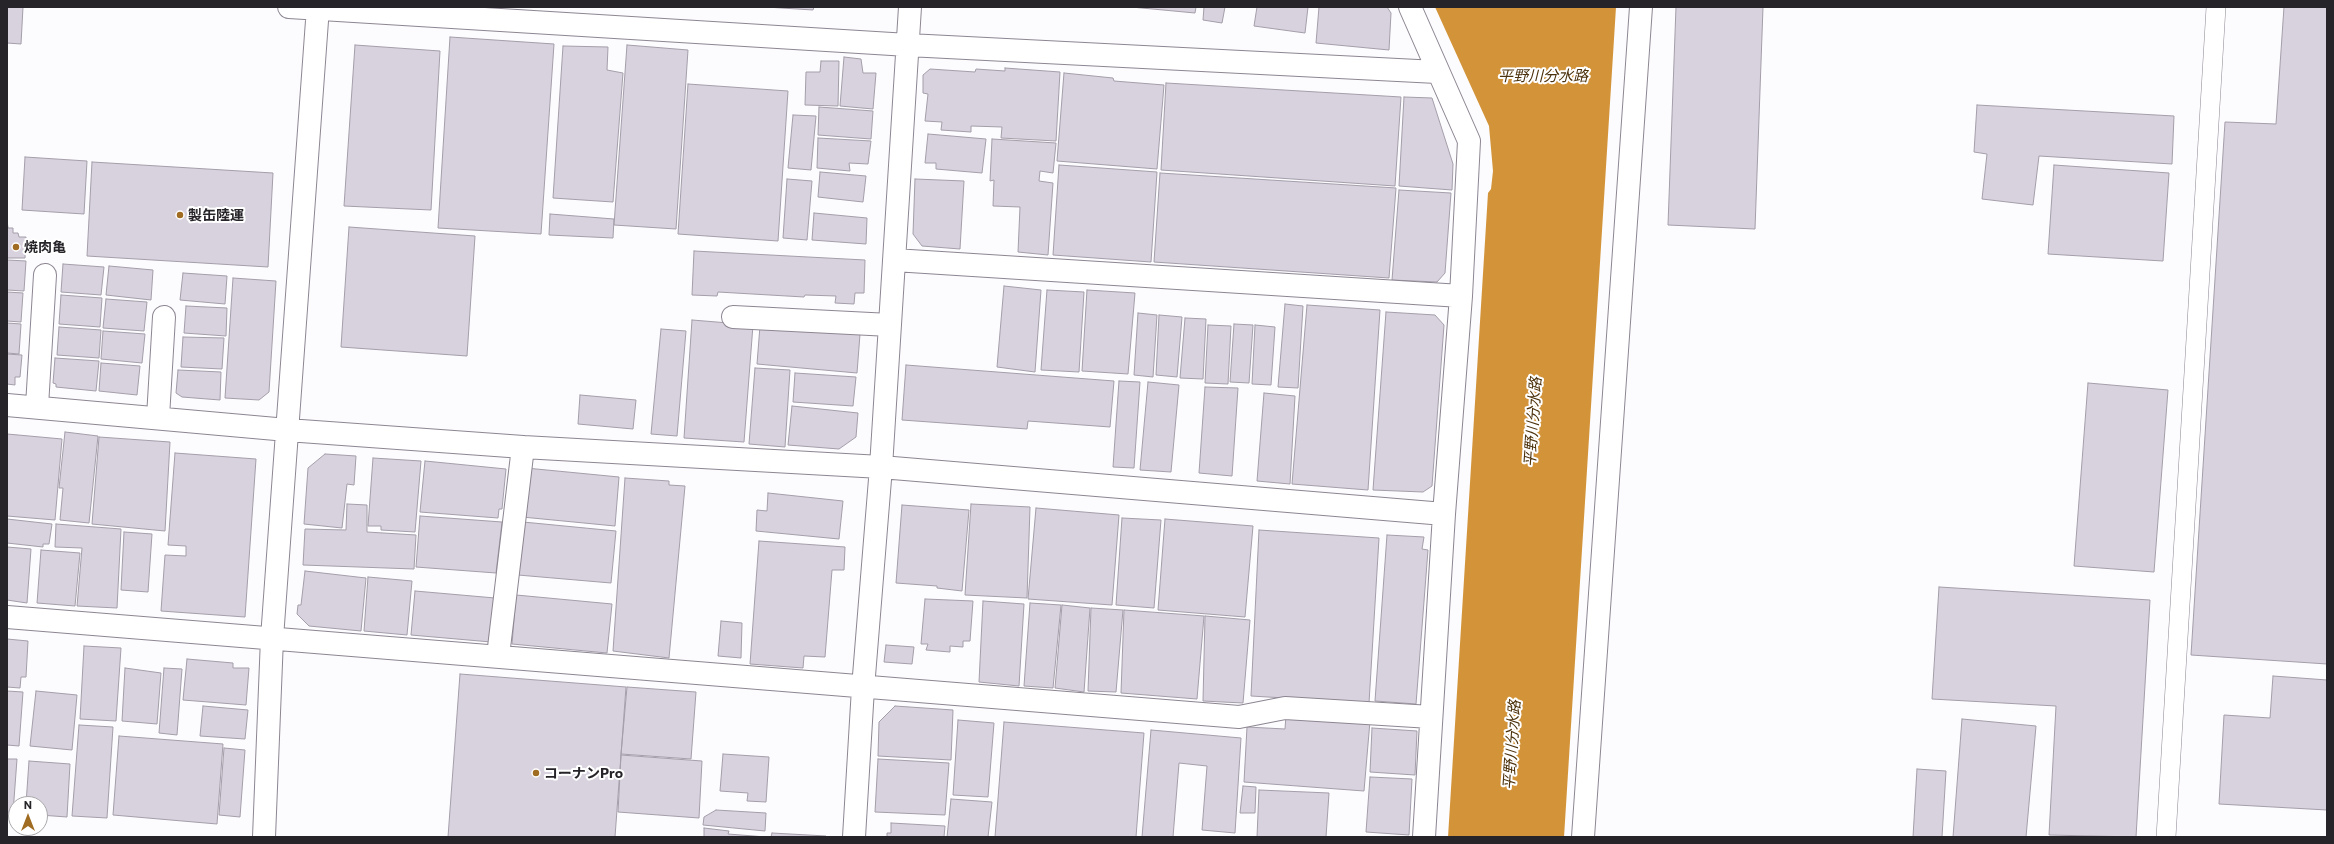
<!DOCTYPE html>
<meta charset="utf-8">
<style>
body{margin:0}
#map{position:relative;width:2334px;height:844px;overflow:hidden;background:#fcfbfd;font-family:Commissioner,sans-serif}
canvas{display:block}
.frame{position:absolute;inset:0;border:8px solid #272429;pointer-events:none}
.north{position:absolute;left:8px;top:796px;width:40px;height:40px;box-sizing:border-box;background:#fff;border:1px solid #a9a7a9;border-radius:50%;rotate:0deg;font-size:11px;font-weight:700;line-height:16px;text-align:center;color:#272429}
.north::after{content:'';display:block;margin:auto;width:14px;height:18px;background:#9f6c22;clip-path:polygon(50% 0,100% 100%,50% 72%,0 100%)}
</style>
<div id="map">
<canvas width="2334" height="844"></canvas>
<div class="frame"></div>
<div class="north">N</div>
</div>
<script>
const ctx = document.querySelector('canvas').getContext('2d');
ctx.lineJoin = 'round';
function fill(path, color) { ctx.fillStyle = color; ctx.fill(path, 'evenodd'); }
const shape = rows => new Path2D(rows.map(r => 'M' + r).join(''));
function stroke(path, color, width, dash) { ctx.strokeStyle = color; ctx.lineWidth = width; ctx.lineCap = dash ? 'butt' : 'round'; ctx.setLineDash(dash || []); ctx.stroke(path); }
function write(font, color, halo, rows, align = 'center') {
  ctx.font = font + ' Commissioner,"Noto Sans JP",sans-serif'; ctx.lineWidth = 4; ctx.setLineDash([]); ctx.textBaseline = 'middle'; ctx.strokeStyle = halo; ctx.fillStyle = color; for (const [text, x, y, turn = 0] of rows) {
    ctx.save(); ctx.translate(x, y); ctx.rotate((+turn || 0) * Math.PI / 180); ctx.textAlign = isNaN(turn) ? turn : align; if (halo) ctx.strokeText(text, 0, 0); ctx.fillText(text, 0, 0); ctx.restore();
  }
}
fill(shape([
 [1435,7,1616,7,1564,837,1448,837,1488,193,1491,189,1493,171,1489,126]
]), '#d39439');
const building = shape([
 [7,7,23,7,21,44,7,43,7,7],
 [766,7,814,7,813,10,766,7],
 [1131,7,1196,7,1195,13,1131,7],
 [1204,7,1225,7,1222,23,1203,20,1204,7],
 [1257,7,1308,7,1305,33,1254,26,1257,7],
 [1319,7,1387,7,1391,13,1389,50,1316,43,1319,7],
 [1676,7,1763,7,1755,229,1668,225,1676,7],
 [2284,7,2327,7,2327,664,2191,655,2225,122,2276,124,2284,7],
 [450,37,554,44,541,234,438,228,450,37],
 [355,45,440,51,431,210,344,206,355,45],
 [627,45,688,50,676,229,614,225,627,45],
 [563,46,608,47,607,70,623,73,613,202,553,198,563,46],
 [844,57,861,59,863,73,876,73,873,109,840,106,844,57],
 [821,61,839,61,838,106,805,105,806,72,820,72,821,61],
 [1005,68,1060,72,1056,141,1001,138,1002,127,971,126,971,132,941,130,942,122,925,121,928,94,923,93,923,75,930,69,975,72,976,69,1005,71,1005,68],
 [1064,73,1113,78,1114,81,1164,85,1157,169,1057,161,1064,73],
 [1166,83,1401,97,1395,186,1161,170,1166,83],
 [688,84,788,91,778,241,678,234,688,84],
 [1404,97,1432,98,1453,164,1452,190,1399,186,1404,97],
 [1977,105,2174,116,2172,164,2039,156,2033,205,1982,199,1987,154,1974,152,1977,105],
 [819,107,873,111,871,139,818,135,819,107],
 [793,115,816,116,811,170,788,168,793,115],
 [928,134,986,139,982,173,936,169,936,163,925,163,928,134],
 [818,138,871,141,868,164,849,163,850,171,817,168,818,138],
 [992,139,1056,143,1053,173,1040,171,1039,181,1053,183,1048,255,1018,252,1020,207,993,206,994,180,990,181,992,139],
 [25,157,87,161,84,214,22,210,25,157],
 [92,162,273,173,268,267,87,256,92,162],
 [1059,165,1157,172,1151,262,1053,255,1059,165],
 [2054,165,2169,173,2163,261,2048,254,2054,165],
 [820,172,866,176,863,202,818,197,820,172],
 [1160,173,1396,188,1389,278,1154,262,1160,173],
 [787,179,812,181,807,240,783,238,787,179],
 [915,179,964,181,960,249,922,246,913,234,915,179],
 [1399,190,1451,193,1445,273,1437,282,1392,280,1399,190],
 [814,213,867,218,866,244,812,240,814,213],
 [550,214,614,219,613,238,549,235,550,214],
 [7,220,8,228,13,228,13,233,18,233,19,237,26,237,25,258,7,258,7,220],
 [349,227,475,236,467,356,341,347,349,227],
 [694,251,865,260,864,293,855,293,854,304,835,303,836,296,805,295,804,297,718,292,717,296,692,295,694,251],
 [7,260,26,261,24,291,7,290,7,260],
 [63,264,104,267,101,295,61,292,63,264],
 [109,266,153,270,151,300,106,295,109,266],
 [183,273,227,276,225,304,180,300,183,273],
 [233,278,276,281,269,392,259,400,225,398,233,278],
 [1004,286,1041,290,1035,372,997,367,1004,286],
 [1047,290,1084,292,1079,372,1041,370,1047,290],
 [1087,290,1135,293,1128,374,1082,371,1087,290],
 [7,292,23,293,21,322,7,321,7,292],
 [61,295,102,298,100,327,59,324,61,295],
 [106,299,147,302,144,331,103,328,106,299],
 [1285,304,1303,306,1298,388,1278,387,1285,304],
 [1307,305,1380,310,1368,490,1292,484,1307,305],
 [186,306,227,308,226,336,184,333,186,306],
 [1386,312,1435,315,1444,325,1432,486,1423,492,1373,490,1386,312],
 [1138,313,1157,315,1153,377,1134,375,1138,313],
 [1159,315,1182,317,1177,377,1156,375,1159,315],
 [1185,318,1206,319,1203,379,1180,378,1185,318],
 [692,320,753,325,744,442,684,438,692,320],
 [7,323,21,324,19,354,7,353,7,323],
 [1234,324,1253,325,1249,383,1230,382,1234,324],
 [1208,325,1231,326,1228,384,1205,383,1208,325],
 [1255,325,1275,327,1271,385,1252,384,1255,325],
 [760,326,860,334,857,373,757,364,760,326],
 [59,327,101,330,99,358,57,355,59,327],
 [661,329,686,331,677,436,651,434,661,329],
 [103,331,145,334,142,363,101,359,103,331],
 [183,337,224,338,222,369,181,367,183,337],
 [7,354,22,355,20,377,15,377,15,385,7,384,7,354],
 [55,358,99,361,96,391,56,387,56,384,53,383,55,358],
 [101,363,140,366,137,395,99,391,101,363],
 [906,365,1114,381,1110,427,1028,421,1027,429,902,420,906,365],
 [755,368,790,370,785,447,749,444,755,368],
 [178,370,221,372,220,400,182,397,176,393,178,370],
 [795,373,856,377,853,406,793,402,795,373],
 [1119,381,1140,382,1134,468,1113,467,1119,381],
 [1148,382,1179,385,1171,472,1140,470,1148,382],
 [2088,383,2168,390,2154,572,2074,566,2088,383],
 [1205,387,1238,388,1232,476,1199,473,1205,387],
 [1264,393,1295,396,1290,484,1257,481,1264,393],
 [580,395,636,400,633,429,578,424,580,395],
 [792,406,858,413,856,437,839,449,788,445,792,406],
 [65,432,98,436,89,523,60,520,63,488,59,488,65,432],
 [7,434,62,439,55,520,7,516,7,434],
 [99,437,170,442,165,531,92,524,99,437],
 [175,453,256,459,245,617,161,611,165,555,186,556,186,546,168,545,175,453],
 [325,454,356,456,354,485,347,484,342,528,304,524,308,468,325,454],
 [373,458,421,461,415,532,381,530,381,526,368,526,373,458],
 [425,461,506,469,502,509,499,509,498,518,420,512,425,461],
 [526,468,619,477,615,526,522,517,526,468],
 [625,478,669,481,669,485,685,486,669,658,613,651,625,478],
 [768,493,843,501,839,539,756,531,757,510,767,511,768,493],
 [347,504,367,505,367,532,416,535,414,569,303,565,305,529,346,530,347,504],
 [971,504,1030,507,1027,598,965,595,971,504],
 [902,505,969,510,962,591,937,588,937,586,896,583,902,505],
 [1036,508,1119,515,1112,605,1028,599,1036,508],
 [420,516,502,522,496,573,416,567,420,516],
 [1122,518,1161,520,1154,608,1116,605,1122,518],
 [7,519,52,524,49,544,43,544,43,547,7,543,7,519],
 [1165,519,1253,526,1245,617,1158,610,1165,519],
 [523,522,616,531,611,583,518,575,523,522],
 [56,524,121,529,117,608,77,606,82,548,55,547,56,524],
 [1259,530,1379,538,1369,703,1251,696,1259,530],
 [124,532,152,534,148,592,121,590,124,532],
 [1387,535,1424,537,1422,549,1428,550,1416,704,1375,701,1387,535],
 [759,541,845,547,844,570,832,570,825,657,804,656,803,668,750,664,759,541],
 [7,547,31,549,27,603,7,600,7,547],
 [41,550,80,553,75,606,37,603,41,550],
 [305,571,366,578,361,631,309,626,297,614,298,605,301,605,305,571],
 [368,577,412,581,407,635,364,631,368,577],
 [1939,587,2150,600,2136,837,2049,835,2056,706,1932,699,1939,587],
 [415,591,495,598,491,642,411,635,415,591],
 [516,595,612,604,607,653,512,644,516,595],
 [925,599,973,601,970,641,963,641,963,647,950,646,950,652,926,650,928,644,921,644,925,599],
 [983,601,1024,604,1019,686,979,682,983,601],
 [1030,603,1061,605,1053,688,1024,686,1030,603],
 [1062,605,1090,608,1084,692,1055,688,1062,605],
 [1091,608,1123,610,1116,692,1088,691,1091,608],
 [1124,610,1204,616,1197,699,1121,693,1124,610],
 [1205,616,1250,620,1243,703,1203,701,1205,616],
 [721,621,742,623,741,658,718,656,721,621],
 [7,639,28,641,26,677,21,677,20,688,7,687,7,639],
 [886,645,914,647,912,664,884,662,886,645],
 [84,646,121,648,116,721,80,719,84,646],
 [187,659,233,663,233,668,249,668,246,705,183,700,187,659],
 [125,668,161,673,157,724,122,721,125,668],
 [164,668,182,669,177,735,159,733,164,668],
 [460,674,626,687,615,837,448,837,460,674],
 [2273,676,2327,680,2327,810,2219,804,2224,715,2270,718,2273,676],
 [627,687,696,692,691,759,621,754,627,687],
 [7,691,23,692,19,746,7,745,7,691],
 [36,691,77,695,72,750,30,746,36,691],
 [203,706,248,710,245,739,200,736,203,706],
 [895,706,953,710,951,760,878,756,879,722,895,706],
 [1286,715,1370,721,1364,791,1244,782,1247,727,1285,729,1286,715],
 [1962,719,2036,726,2026,837,1953,837,1962,719],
 [958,720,994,723,988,797,953,795,958,720],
 [1004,722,1144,733,1136,837,995,837,1004,722],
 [79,725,113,727,107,818,72,816,79,725],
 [1372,728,1417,731,1415,775,1370,772,1372,728],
 [1151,730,1241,738,1235,833,1202,830,1207,766,1179,763,1173,837,1142,837,1151,730],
 [119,736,223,744,217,824,113,815,119,736],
 [224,748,245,750,240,817,219,815,224,748],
 [723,754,769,757,766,802,747,801,748,793,720,791,723,754],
 [621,755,702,761,699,818,618,812,621,755],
 [7,759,17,759,13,813,7,812,7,759],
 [878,759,949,763,945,815,875,812,878,759],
 [29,761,70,764,67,817,40,815,40,804,26,804,29,761],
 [1917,769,1946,771,1942,837,1913,837,1917,769],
 [1370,777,1412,779,1409,835,1366,832,1370,777],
 [1243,786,1256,787,1255,813,1240,813,1243,786],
 [1259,790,1329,793,1326,837,1257,837,1259,790],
 [951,799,992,802,988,837,947,837,951,799],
 [716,810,766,813,765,831,703,825,704,817,716,810],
 [891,823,945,826,944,837,887,837,887,833,891,833,891,823],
 [704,828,729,831,728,834,766,837,704,837,704,828],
 [772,833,826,836,826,837,771,837,772,833]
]);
fill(building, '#d8d2de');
stroke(building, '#a49eaa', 1);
const lane = shape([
 [2166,837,2216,7]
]);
const street = shape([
 [289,7,908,45,1437,72],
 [1410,7,1469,141,1461,296,1444,514,1424,837],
 [894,260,1461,296],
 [733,317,890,325],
 [7,405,287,430,523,447,881,467,1444,514],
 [37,406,45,275],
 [158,417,164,317],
 [7,617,1239,717,1285,708,1431,717],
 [498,656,523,447],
 [264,837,272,638,318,7],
 [854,837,863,688,881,467,910,7],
 [1583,837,1641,7]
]);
stroke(lane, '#8d8692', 20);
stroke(street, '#8d8692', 24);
stroke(lane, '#fff', 19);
stroke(street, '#fff', 22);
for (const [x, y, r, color] of [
 [180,215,4,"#9f6c22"],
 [16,247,4,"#9f6c22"],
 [536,773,4,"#9f6c22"]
]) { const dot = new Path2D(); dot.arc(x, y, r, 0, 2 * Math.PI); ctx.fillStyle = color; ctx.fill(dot); stroke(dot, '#fff', 1.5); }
write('bold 14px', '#272429', '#fff', [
 ["製缶陸運",188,215],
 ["焼肉亀",24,247],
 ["コーナンPro",544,773]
], 'left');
write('italic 15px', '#4c320c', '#fff', [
 ["平野川分水路",1543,76],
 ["平野川分水路",1533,422,-86],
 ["平野川分水路",1512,745,-86]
]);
</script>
